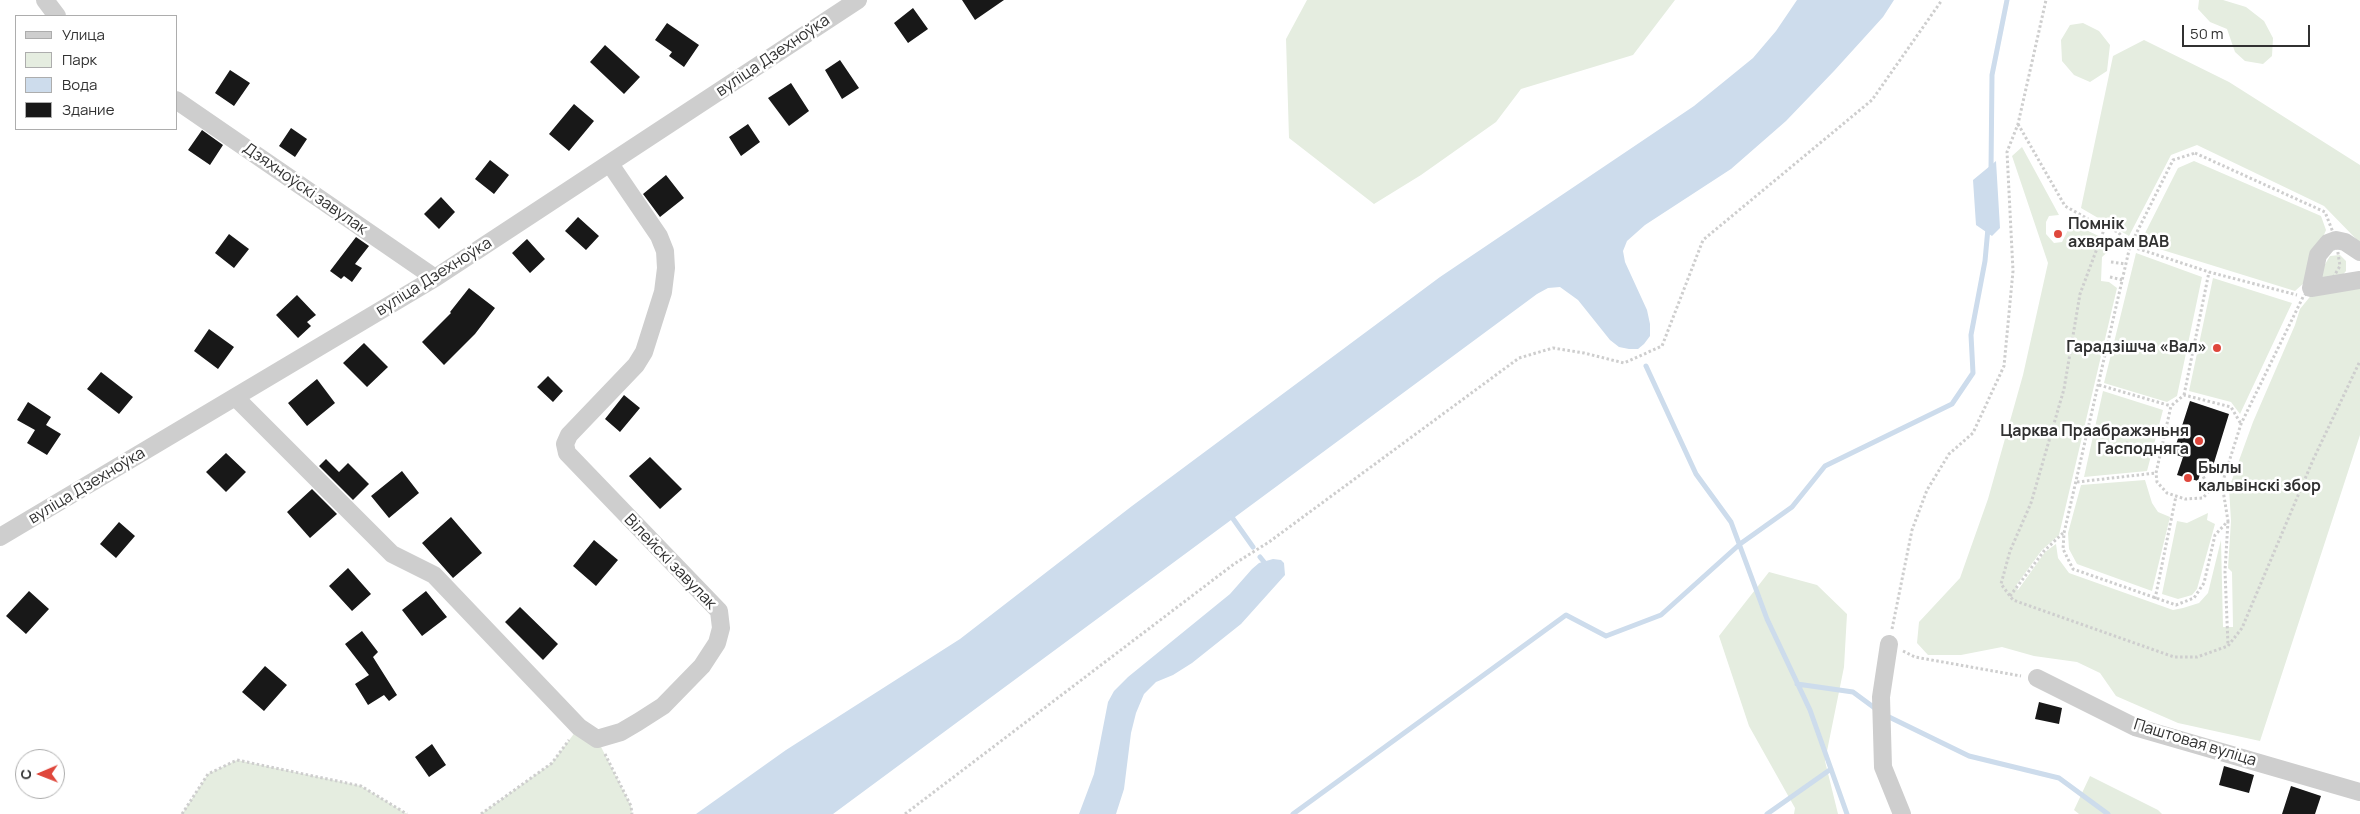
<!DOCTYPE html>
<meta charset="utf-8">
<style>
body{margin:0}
#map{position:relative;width:2360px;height:814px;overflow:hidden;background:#fff;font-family:Manrope,sans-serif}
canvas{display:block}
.legend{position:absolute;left:15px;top:15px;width:162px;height:115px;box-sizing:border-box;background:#fff;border:1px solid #adadad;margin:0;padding:6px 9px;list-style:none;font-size:15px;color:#313131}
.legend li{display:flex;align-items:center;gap:10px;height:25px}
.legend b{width:25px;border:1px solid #adadad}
.north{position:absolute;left:15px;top:749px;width:50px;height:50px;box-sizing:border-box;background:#fff;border:1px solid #adadad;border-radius:50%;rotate:269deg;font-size:14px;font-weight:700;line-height:20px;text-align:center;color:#313131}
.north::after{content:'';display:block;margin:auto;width:18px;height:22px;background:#df473c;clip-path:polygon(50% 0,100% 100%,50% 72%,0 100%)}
.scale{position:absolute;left:2182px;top:25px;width:128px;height:22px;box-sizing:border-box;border:2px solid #313131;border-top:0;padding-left:6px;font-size:15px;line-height:18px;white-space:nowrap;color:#313131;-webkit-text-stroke:4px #fff;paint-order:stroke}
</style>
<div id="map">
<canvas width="2360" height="814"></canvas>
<ul class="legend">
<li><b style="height:6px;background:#cecece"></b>Улица</li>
<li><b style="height:14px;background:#e5ede0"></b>Парк</li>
<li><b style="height:14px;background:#cddcec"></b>Вода</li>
<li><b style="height:14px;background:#181818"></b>Здание</li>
</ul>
<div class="north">С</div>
<div class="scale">50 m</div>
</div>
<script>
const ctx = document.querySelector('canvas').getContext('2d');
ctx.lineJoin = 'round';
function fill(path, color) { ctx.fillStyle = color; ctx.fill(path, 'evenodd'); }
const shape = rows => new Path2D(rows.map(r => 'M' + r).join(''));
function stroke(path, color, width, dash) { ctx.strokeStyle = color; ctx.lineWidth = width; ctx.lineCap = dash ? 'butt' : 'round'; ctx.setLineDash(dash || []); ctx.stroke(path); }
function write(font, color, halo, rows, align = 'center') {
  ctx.font = font + ' Manrope,sans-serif'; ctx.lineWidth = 5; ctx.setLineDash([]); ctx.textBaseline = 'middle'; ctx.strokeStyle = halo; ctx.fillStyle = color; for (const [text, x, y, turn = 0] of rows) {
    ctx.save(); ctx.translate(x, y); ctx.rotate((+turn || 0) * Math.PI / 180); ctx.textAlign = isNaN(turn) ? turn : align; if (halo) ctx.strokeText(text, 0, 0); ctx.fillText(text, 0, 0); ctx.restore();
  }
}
fill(shape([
 [1307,0,1675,0,1633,55,1521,89,1496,122,1421,175,1374,204,1289,138,1286,39],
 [2199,0,2223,0,2246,7,2264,21,2273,38,2272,56,2263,64,2245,61,2235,52,2227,29,2210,22,2198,9],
 [2083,23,2099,31,2110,45,2107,71,2090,82,2074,75,2062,61,2061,40,2070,25],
 [2144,40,2229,82,2360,165,2360,243,2324,206,2197,145,2171,155,2129,236,2081,208,2113,56],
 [2022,147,2059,215,2049,216,2046,222,2046,234,2054,243,2062,242,2069,228,2082,228,2107,240,2114,246,2102,257,2101,281,2109,282,2117,288,2059,535,2042,550,2015,587,2018,590,2045,552,2056,544,2058,558,2069,573,2173,610,2183,608,2199,603,2208,593,2221,540,2223,627,2233,627,2232,572,2228,568,2231,521,2229,488,2253,422,2295,325,2300,309,2313,293,2360,285,2360,435,2260,741,2178,723,2116,696,2100,673,2077,662,2034,656,2002,647,1961,655,1928,655,1917,643,1919,622,1960,578,1988,499,2023,375,2048,263,2012,156],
 [2194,161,2321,216,2326,230,2304,283,2295,291,2140,243,2178,168],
 [2136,253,2202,277,2177,396,2167,402,2104,383],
 [2340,255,2346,261,2346,271,2340,278,2321,281,2324,266,2330,256],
 [2213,278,2292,303,2240,414,2231,402,2189,391],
 [2103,391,2163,410,2147,471,2084,477],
 [2145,480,2152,503,2158,512,2170,517,2152,591,2077,564,2069,549,2068,533,2081,485],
 [2208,513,2207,520,2215,524,2197,589,2192,595,2178,599,2162,594,2177,521,2187,523],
 [1769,572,1817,585,1847,614,1844,667,1825,761,1838,814,1794,814,1795,808,1749,726,1719,636],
 [579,727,597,739,631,806,632,814,481,814,552,763],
 [237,760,361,786,407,814,182,814,208,774],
 [2090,776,2158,810,2162,814,2079,814,2074,810]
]), '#e5ede0');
fill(shape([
 [1797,0,1894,0,1883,17,1834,71,1786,121,1731,169,1645,225,1627,241,1623,251,1625,262,1647,310,1650,324,1650,336,1644,344,1638,349,1629,349,1619,347,1610,340,1578,300,1560,287,1548,288,1537,294,833,814,696,814,786,750,960,639,1132,506,1440,277,1694,106,1753,58,1776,31],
 [1996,161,2000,228,1992,236,1976,225,1973,180],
 [1273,559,1281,560,1284,563,1285,575,1241,624,1192,663,1173,675,1156,682,1144,694,1136,713,1131,733,1124,789,1116,814,1079,814,1094,774,1108,702,1114,691,1128,677,1230,594,1252,569,1259,563]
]), '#cddcec');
stroke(shape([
 [1991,170,1992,75,2007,0],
 [1646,366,1696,474,1731,522,1767,619,1810,710,1847,814],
 [1229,513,1253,547],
 [1260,557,1264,562],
 [1797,684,1853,692,1876,709],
 [1885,715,1969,756,2059,778,2108,814],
 [1293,814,1566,615,1606,636,1661,615,1740,544,1792,507,1825,466,1952,404,1973,373,1971,335,1985,261,1988,228],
 [1767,814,1831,769]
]), '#cddcec', 5);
fill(shape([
 [962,0,1004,0,975,20],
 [913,8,928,29,908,43,894,23],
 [667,23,699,45,684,67,669,56,672,52,655,40],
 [605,45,640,77,624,94,590,62],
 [840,60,859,88,842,99,825,70],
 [230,70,250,83,234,106,215,93],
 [791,83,809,111,789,126,768,98],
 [574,104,594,121,569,151,549,134],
 [748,124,760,142,741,156,729,137],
 [291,128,307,139,295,157,279,146],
 [202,130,223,145,210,165,188,150],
 [490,160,509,175,494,194,475,179],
 [666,175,684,198,660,217,643,194],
 [441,197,455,212,439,229,424,214],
 [578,217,599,236,586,250,565,231],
 [229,234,249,249,234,268,215,253],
 [356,237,369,246,355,264,362,268,352,282,344,276,341,279,330,271],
 [527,239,545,259,530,273,512,253],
 [469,288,495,308,475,334,444,365,422,342,451,313,450,312],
 [297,295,316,315,307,322,311,326,298,338,276,315],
 [209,329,234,347,218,369,194,351],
 [364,343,388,367,367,387,343,363],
 [101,372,133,397,119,414,87,389],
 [548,376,563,391,553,402,537,387],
 [317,379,335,403,307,426,288,403],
 [624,395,640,408,620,432,605,419],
 [2190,401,2229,414,2213,466,2203,463,2198,481,2177,475,2183,457,2173,454],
 [28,402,51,417,46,425,61,434,47,455,27,443,35,430,17,420],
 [226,453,246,472,226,492,206,472],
 [650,457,682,489,660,509,629,476],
 [326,459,339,472,348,463,369,484,353,500,319,466],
 [402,471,419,493,389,518,371,496],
 [312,489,337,514,310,538,287,512],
 [451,517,482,553,453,578,422,543],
 [119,522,135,536,116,558,100,544],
 [594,540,618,560,596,586,573,566],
 [348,568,371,594,352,611,329,586],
 [29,591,49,609,26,634,6,616],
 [426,591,447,617,422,636,402,610],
 [520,607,558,644,543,660,505,622],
 [362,631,378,652,373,657,397,695,389,701,384,695,368,705,355,684,369,675,345,644],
 [265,666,287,685,264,711,242,692],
 [2039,702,2062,708,2059,724,2035,719],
 [432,744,446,765,429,777,415,757],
 [2224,766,2254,775,2249,793,2219,785],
 [2291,786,2321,796,2315,814,2282,814]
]), '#181818');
stroke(shape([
 [2018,124,2065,206,2097,224,2118,232,2130,246,2209,272,2297,295],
 [2195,153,2325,212,2336,240,2340,266,2331,281,2311,288,2303,297,2241,424,2222,484,2228,521,2215,535,2204,583,2194,598,2176,605,2073,569,2063,549,2064,533,2130,246,2173,160,2195,153],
 [2105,227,2080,294,2064,389,2031,503,2010,551,2001,584,2013,600,2174,657,2197,657,2228,646,2242,628,2313,460,2360,361],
 [2111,262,2126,264],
 [2110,277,2123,280],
 [2099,385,2171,406],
 [2184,395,2209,272],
 [2126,443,2161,451],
 [2201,472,2210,490],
 [2077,482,2156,473],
 [2222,484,2210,490,2203,498,2185,499,2167,493,2157,482,2156,473,2171,406,2184,395,2231,407,2241,424],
 [2228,521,2225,571,2228,645],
 [2010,596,2044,551,2063,533],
 [2155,599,2176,496],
 [1892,629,1912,530,1927,490,1949,454,1973,433,2004,366,2013,271,2007,152,2018,124,2046,0],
 [1903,651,1915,657,2021,676],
 [605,754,631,806,632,814],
 [182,814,208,774,237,760,361,786,407,814],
 [481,814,552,763,569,740],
 [905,814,1234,564,1269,542,1519,358,1553,348,1584,353,1624,363,1662,346,1703,240,1872,100,1942,0]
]), '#cecece', 3, [2.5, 2.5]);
stroke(shape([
 [45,0,57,16],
 [176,100,435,278],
 [2360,252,2345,242,2336,240,2328,243,2318,255,2311,288,2360,280],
 [236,398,392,554,434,575,579,727,597,739,621,732,638,722,663,706,702,666,717,643,721,628,719,611,567,453,565,444,569,435,636,365,644,352,663,292,666,268,665,251,659,236,610,164],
 [0,537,435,278,858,0],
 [1889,644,1881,697,1883,767,1902,814],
 [2037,678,2135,727,2360,792]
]), '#cecece', 18);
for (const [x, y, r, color] of [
 [2058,234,5,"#df473c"],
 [2217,348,5,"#df473c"],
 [2199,441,5,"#df473c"],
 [2188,478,5,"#df473c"]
]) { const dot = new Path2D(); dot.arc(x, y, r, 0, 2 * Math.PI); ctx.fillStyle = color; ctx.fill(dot); stroke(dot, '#fff', 2); }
write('16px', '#313131', '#fff', [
 ["вуліца Дзехноўка",773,56,-34],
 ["Дзяхноўскі завулак",305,189,35],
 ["вуліца Дзехноўка",434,277,-32],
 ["вуліца Дзехноўка",87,486,-31],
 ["Вілейскі завулак",670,562,46],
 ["Паштовая вуліца",2195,743,17]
]);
write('bold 16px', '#313131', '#fff', [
 ["Помнік",2068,225],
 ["ахвярам ВАВ",2068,243],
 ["Гарадзішча «Вал»",2207,348,"right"],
 ["Царква Праабражэньня",2189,432,"right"],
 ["Гасподняга",2189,450,"right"],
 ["Былы",2198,469],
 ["кальвінскі збор",2198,487]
], 'left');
</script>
